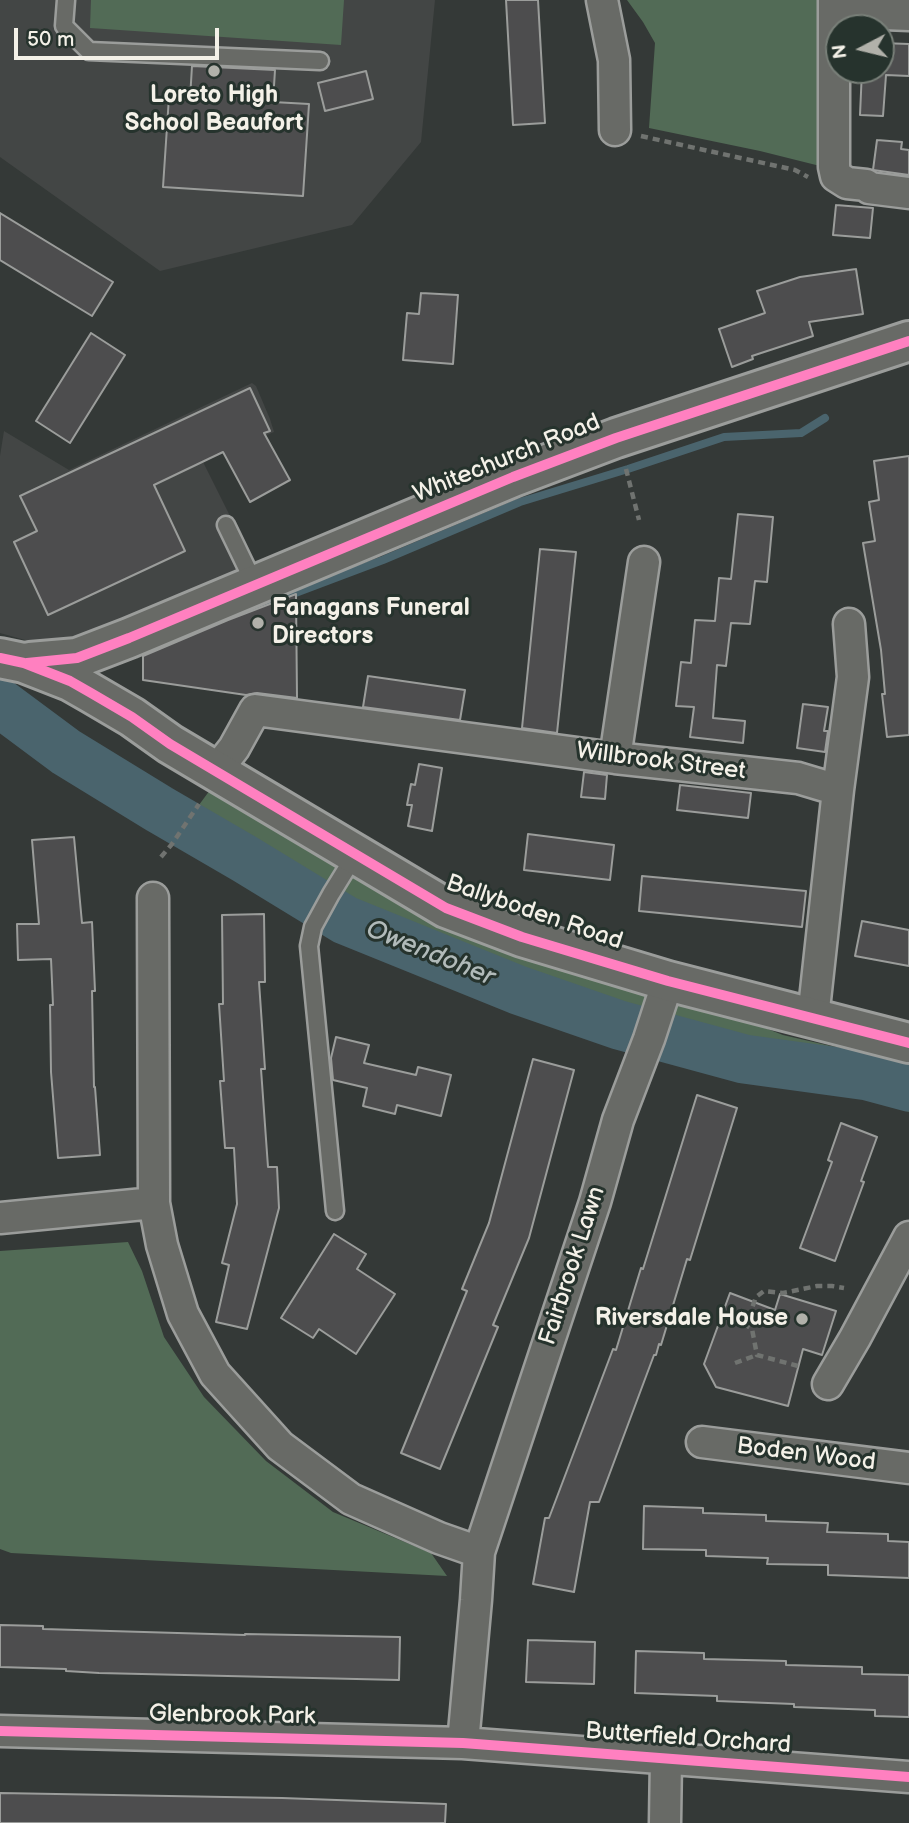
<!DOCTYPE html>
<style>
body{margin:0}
#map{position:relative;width:909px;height:1823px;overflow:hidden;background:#343937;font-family:"Balsamiq Sans",sans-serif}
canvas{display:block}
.north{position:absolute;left:825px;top:14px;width:70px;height:70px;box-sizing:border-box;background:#26332d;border:2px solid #787f78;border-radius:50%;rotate:263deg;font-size:19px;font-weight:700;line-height:28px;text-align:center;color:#f4f1e8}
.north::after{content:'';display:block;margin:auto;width:24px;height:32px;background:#b1b1aa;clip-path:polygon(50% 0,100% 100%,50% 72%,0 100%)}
.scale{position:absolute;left:14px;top:28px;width:205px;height:32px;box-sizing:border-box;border:4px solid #f4f1e8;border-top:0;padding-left:9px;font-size:21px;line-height:24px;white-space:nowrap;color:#f4f1e8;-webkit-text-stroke:5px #26332d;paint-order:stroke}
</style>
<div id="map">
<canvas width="909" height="1823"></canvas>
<div class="north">N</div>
<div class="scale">50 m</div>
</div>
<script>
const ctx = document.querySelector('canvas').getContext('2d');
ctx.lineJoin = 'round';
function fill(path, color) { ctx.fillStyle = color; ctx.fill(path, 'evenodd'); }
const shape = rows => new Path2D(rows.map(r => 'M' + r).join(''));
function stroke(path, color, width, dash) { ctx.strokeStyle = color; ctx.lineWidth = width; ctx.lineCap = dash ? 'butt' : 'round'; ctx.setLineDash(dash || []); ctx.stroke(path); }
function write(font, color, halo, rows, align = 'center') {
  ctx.font = font + ' "Balsamiq Sans",sans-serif'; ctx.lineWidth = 6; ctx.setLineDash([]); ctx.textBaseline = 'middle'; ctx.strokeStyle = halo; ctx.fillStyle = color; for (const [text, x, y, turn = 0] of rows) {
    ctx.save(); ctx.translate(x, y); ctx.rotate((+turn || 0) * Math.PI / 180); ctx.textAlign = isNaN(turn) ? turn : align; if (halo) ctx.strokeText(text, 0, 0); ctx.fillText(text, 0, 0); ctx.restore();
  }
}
fill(shape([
 [0,0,435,0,421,142,352,225,160,271,0,157],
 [252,383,256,386,270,419,274,432,203,462,255,566,89,636,50,640,25,640,0,633,0,456,4,431,69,470]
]), '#434645');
fill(shape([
 [91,0,344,0,341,45,90,28],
 [627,0,826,0,832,169,760,151,649,128,655,43,643,22],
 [221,775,669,1002,719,1010,783,1035,909,1064,909,1112,744,1059,619,1025,518,990,345,920,245,858,185,824],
 [128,1242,142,1271,164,1337,204,1397,266,1461,333,1512,431,1553,447,1576,11,1553,0,1549,0,1251]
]), '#526b56');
stroke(shape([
 [192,632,383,560,520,502,628,469,724,437,801,433,825,418]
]), '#4a646d', 8);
stroke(shape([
 [0,703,66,752,159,809,245,859,345,920,518,990,619,1025,744,1059,868,1076,909,1087]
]), '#4a646d', 49);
const building = shape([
 [506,0,538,0,545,123,513,125,506,0],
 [881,43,909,44,909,76,886,75,883,116,860,115,862,70,881,70,881,43],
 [192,66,275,70,273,102,309,104,303,196,163,187,169,97,190,99,192,66],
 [366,71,373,99,325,111,318,83,366,71],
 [877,140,902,142,901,149,909,150,909,175,873,170,877,140],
 [836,205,873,208,870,238,833,235,836,205],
 [0,213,113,282,92,316,0,260,0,213],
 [856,269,863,314,809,322,813,336,752,356,753,359,732,367,719,329,765,313,757,291,800,277,856,269],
 [421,293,458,295,453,364,403,360,407,313,419,314,421,293],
 [91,333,125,355,70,443,36,421,91,333],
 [250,388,270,431,264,433,290,480,250,502,223,452,154,485,185,551,48,615,14,542,37,531,20,496,250,388],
 [909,456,909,735,887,737,882,694,885,694,881,650,863,543,875,541,869,502,879,500,874,461,909,456],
 [738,514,773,517,767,582,755,581,750,624,731,623,726,666,717,665,713,718,745,721,743,743,690,737,694,707,676,706,681,662,691,663,695,620,715,621,719,578,731,579,738,514],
 [540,549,576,552,557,733,522,728,540,549],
 [296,594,297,698,257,693,246,695,143,680,143,656,228,620,296,594],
 [368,676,465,690,460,720,363,707,368,676],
 [803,704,828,707,824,731,828,731,825,752,797,748,803,704],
 [419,764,442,768,432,831,408,826,412,805,407,805,411,784,415,785,419,764],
 [584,772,607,775,605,799,581,797,584,772],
 [680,785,751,793,748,818,677,810,680,785],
 [528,834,614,845,610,880,524,870,528,834],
 [74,837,82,923,92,922,95,991,92,991,94,1087,95,1087,100,1155,58,1158,51,1072,50,1005,53,1005,51,959,18,960,17,924,39,924,32,840,74,837],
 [642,876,806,891,802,927,639,911,642,876],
 [264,914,265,982,259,982,265,1069,261,1069,268,1167,277,1167,279,1208,247,1329,216,1322,229,1265,222,1263,237,1204,234,1148,225,1148,220,1081,224,1081,219,1004,223,1004,222,915,264,914],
 [862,921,909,930,909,966,855,956,862,921],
 [336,1037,369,1045,364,1063,416,1075,418,1067,451,1075,441,1116,397,1105,395,1114,363,1106,367,1088,333,1080,331,1058,336,1037],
 [533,1059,574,1070,529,1238,493,1325,498,1327,440,1469,401,1453,467,1291,462,1289,489,1223,533,1059],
 [697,1095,737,1108,690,1260,687,1259,661,1345,659,1344,656,1355,654,1355,599,1502,590,1502,574,1592,533,1584,545,1518,549,1518,613,1349,616,1350,641,1268,643,1269,697,1095],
 [841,1123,877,1137,861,1181,864,1182,835,1261,800,1248,832,1162,828,1160,841,1123],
 [334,1234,366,1254,357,1269,395,1294,356,1354,319,1329,313,1338,281,1318,334,1234],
 [730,1293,775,1310,780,1294,836,1311,822,1355,803,1349,788,1406,716,1387,704,1364,730,1293],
 [644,1506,703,1508,703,1513,766,1515,766,1521,828,1523,827,1532,888,1534,888,1541,909,1542,909,1578,828,1575,828,1565,767,1564,768,1558,706,1556,706,1550,643,1549,644,1506],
 [0,1625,43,1626,43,1629,245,1635,245,1634,400,1637,399,1680,99,1673,66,1671,66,1669,0,1667,0,1625],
 [528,1640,595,1642,594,1684,526,1682,528,1640],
 [636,1651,704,1653,704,1659,786,1661,786,1665,862,1667,862,1674,909,1675,909,1717,875,1716,875,1710,794,1707,794,1704,717,1701,717,1696,635,1693,636,1651],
 [0,1793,282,1798,446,1804,445,1823,0,1823,0,1793]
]);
fill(building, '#4d4d4e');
stroke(building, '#9b9d9b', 2);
const lane = shape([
 [66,0,64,26,89,51,320,61],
 [226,525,255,585],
 [335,1211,309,946,313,927,331,894,355,855]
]);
const street = shape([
 [602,0,614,60,615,130],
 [834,0,834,167,836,176,847,183,866,185],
 [834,12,909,15],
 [869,188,909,193],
 [615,758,644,562],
 [216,771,234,748,255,710,615,758,798,778,838,790,813,1018],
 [838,790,853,677,849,624],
 [153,898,154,1203,162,1245,183,1314,215,1374,280,1446,351,1499,439,1538,479,1552],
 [0,1218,154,1203],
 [828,1384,855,1338,909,1237],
 [702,1442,909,1468],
 [0,1731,463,1743,909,1777],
 [463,1743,476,1600,479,1552,595,1202,618,1120,649,1039,668,981],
 [665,1823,666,1758]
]);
const secondary = shape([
 [0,658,24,663,70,681,91,693,132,717,170,744,446,908,522,937,668,981,909,1043],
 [30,662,77,658,129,638,513,477,616,438,909,341]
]);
stroke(lane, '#9b9d9b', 21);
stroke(street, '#9b9d9b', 35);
stroke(secondary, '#9b9d9b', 44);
stroke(shape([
 [641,136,795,170,808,177],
 [626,469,639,520],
 [161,857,172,844,199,804],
 [735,1363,757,1355],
 [798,1366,757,1355,752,1329,746,1325,756,1297,764,1291,783,1293,817,1286,832,1286,844,1288]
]), '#707370', 4.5, [7, 5]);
stroke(lane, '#686a66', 16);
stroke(street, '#686a66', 30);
stroke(secondary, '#686a66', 38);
stroke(shape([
 [0,658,24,663,70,681,91,693,132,717,170,744,446,908,522,937,668,981,909,1043],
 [27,663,77,658,129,638,513,477,616,438,909,341],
 [0,1731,463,1743,909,1777]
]), '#ff80c0', 10);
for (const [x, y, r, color] of [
 [214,71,7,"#b1b1aa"],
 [258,623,7,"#b1b1aa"],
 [802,1319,7,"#b1b1aa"]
]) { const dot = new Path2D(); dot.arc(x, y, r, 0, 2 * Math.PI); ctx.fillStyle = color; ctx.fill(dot); stroke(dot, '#26332d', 2.5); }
write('bold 24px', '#f4f1e8', '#26332d', [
 ["Loreto High",214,96],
 ["School Beaufort",214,124],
 ["Fanagans Funeral",272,609,"left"],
 ["Directors",272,637,"left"],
 ["Riversdale House",788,1319,"right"]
]);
write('24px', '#f4f1e8', '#26332d', [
 ["Whitechurch Road",507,459,-22],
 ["Willbrook Street",661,762,7],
 ["Ballyboden Road",534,913,19],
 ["Fairbrook Lawn",573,1266,-72],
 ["Boden Wood",806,1455,7],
 ["Glenbrook Park",232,1716,1],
 ["Butterfield Orchard",688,1739,4]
]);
write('italic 26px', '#b1bab9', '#26332d', [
 ["Owendoher",430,954,22]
]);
</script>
